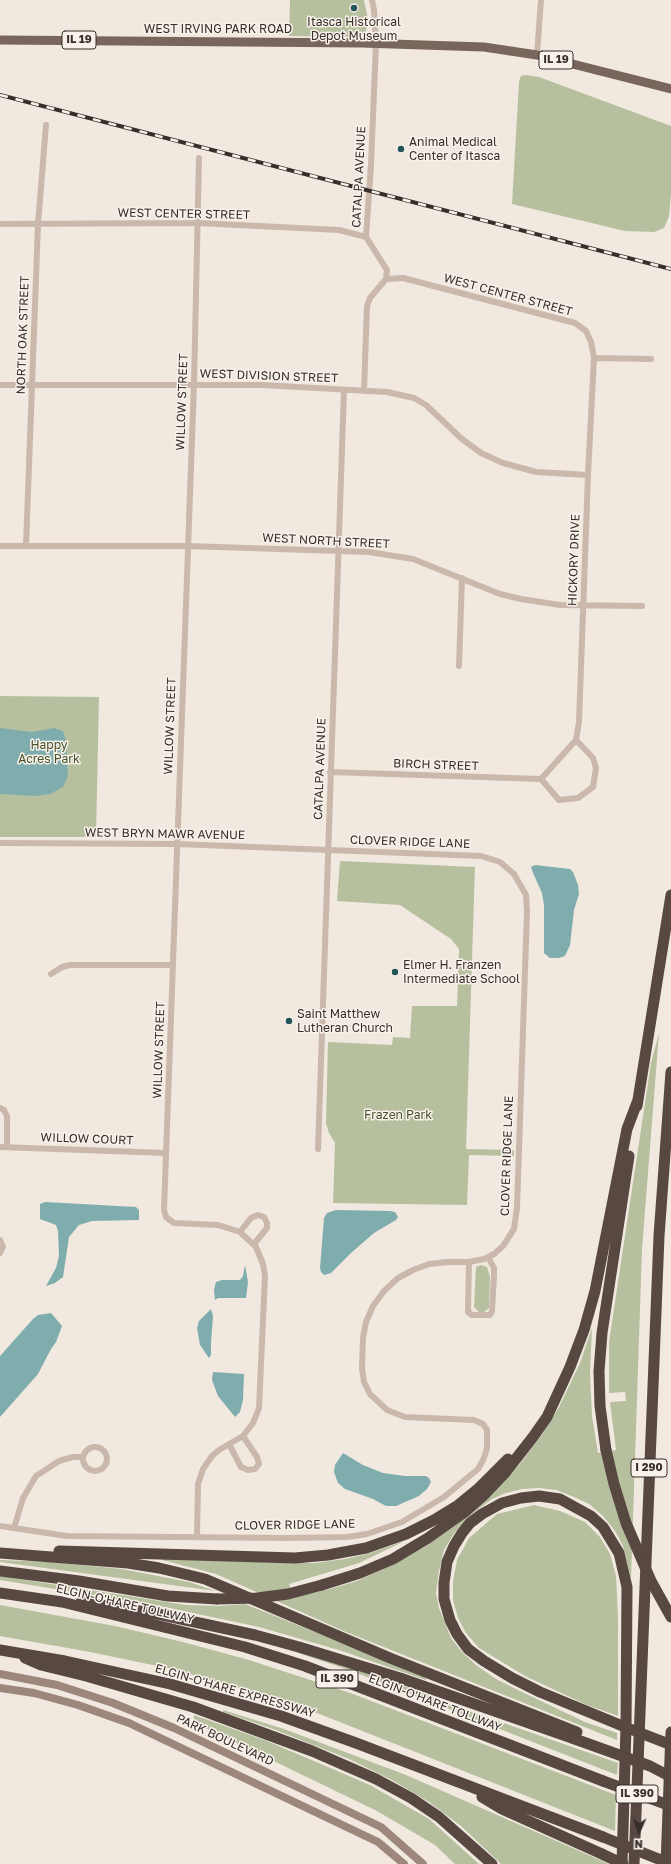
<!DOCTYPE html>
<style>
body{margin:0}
#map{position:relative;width:671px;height:1864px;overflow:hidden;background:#f1e8df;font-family:"Golos Text",sans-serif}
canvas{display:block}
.north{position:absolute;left:619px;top:1812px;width:40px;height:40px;-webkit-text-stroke:3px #f9f2eb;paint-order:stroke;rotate:182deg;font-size:11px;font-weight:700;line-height:16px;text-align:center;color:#372e2a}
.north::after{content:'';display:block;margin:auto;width:14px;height:18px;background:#372e2a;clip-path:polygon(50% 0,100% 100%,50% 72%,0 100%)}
</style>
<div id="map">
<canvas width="671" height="1864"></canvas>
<div class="north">N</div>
</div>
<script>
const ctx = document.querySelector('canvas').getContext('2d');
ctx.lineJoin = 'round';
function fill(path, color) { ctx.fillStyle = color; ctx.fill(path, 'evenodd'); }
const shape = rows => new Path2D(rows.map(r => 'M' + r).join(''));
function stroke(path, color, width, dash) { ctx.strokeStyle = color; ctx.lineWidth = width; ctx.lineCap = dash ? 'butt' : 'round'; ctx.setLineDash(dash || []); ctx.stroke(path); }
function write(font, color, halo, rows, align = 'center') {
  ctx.font = font + ' "Golos Text",sans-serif'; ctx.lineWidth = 3; ctx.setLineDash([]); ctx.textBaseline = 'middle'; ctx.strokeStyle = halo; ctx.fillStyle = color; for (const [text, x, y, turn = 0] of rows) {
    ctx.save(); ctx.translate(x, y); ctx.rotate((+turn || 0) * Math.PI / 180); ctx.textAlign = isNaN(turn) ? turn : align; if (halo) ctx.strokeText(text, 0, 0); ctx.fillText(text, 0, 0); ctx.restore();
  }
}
fill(shape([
 [290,0,364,0,368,19,366,32,361,37,289,36],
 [526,75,539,77,671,126,671,194,669,216,664,228,654,232,625,231,512,204,519,82,521,76],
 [0,696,99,697,96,837,0,837],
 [340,861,475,867,466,1149,514,1150,514,1156,469,1155,467,1205,333,1203,335,1143,329,1133,326,1123,328,1042,392,1045,393,1037,410,1038,412,1006,457,1006,459,949,451,939,400,905,337,901],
 [659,1033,642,1249,631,1578,623,1546,615,1531,603,1516,589,1504,574,1497,556,1490,539,1488,522,1489,506,1493,492,1499,472,1514,455,1532,444,1550,439,1571,436,1593,439,1608,451,1638,462,1652,476,1665,496,1679,522,1692,585,1722,617,1733,617,1740,346,1632,216,1574,162,1560,162,1558,285,1563,315,1563,345,1559,367,1554,405,1541,359,1563,289,1584,294,1597,330,1589,357,1581,390,1566,426,1546,456,1525,497,1488,519,1465,542,1435,559,1407,580,1363,592,1328,590,1373,592,1416,598,1453,616,1450,610,1402,626,1401,625,1392,609,1393,609,1342,651,1063],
 [481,1265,487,1267,490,1277,489,1308,484,1312,479,1312,474,1307,476,1267],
 [534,1505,560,1511,585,1522,600,1537,610,1554,616,1576,618,1617,618,1716,587,1705,525,1676,479,1648,466,1633,458,1618,453,1600,453,1581,457,1560,469,1538,497,1514],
 [0,1560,50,1562,122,1569,189,1582,216,1591,0,1562],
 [0,1576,186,1605,219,1606,245,1604,427,1677,426,1680,342,1651,259,1627,160,1606,0,1580],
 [0,1605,115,1626,183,1642,249,1660,353,1694,616,1795,615,1831,317,1713,240,1688,167,1668,90,1652,0,1636],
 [271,1644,374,1674,452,1705,618,1763,617,1775,352,1671],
 [223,1710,284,1729,406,1775,609,1864,501,1864,461,1826,429,1802,392,1780,349,1759,273,1729,223,1712],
 [194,1715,267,1741,370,1785,429,1819,479,1864,455,1864,435,1845,377,1811,193,1722]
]), '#b6c09f');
fill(shape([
 [0,728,32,732,54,728,63,731,66,741,68,776,63,787,50,794,35,796,0,794],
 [535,865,570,869,573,872,578,885,579,894,574,910,570,945,565,956,559,958,550,958,544,953,544,905,542,893,533,873,531,867],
 [45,1202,136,1207,139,1210,139,1220,92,1221,79,1225,69,1237,63,1277,55,1283,46,1286,56,1268,59,1256,58,1231,56,1225,40,1219,40,1204],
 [336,1210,390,1211,395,1212,398,1217,396,1220,374,1233,351,1253,331,1273,324,1275,321,1272,320,1268,324,1218,327,1213],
 [245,1265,248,1282,246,1298,218,1298,215,1300,214,1290,216,1282,222,1280,240,1280,243,1276],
 [211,1309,213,1316,211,1343,211,1355,209,1358,200,1345,197,1328,199,1321],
 [51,1313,62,1326,56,1342,51,1349,38,1374,0,1417,0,1356,33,1319,38,1315],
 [213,1372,244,1374,243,1400,240,1412,235,1417,218,1396,212,1380],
 [343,1453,363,1465,383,1473,405,1476,426,1476,429,1478,431,1482,427,1489,419,1496,396,1506,386,1506,373,1499,345,1489,338,1483,334,1472,335,1465]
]), '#7fadad');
stroke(shape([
 [537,55,541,0],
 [0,224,198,223,339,230,366,237],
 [594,358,651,359],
 [0,385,262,385,387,392,414,398,426,405,462,439,481,453,503,463,536,472,588,475],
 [364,391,367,306,370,298,386,279,387,270,366,237,371,165,376,43,374,10,372,0],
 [0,546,187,546,369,552,413,559,500,594,521,599,560,605,642,606],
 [26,546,38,224,46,125],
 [459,666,462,578],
 [330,772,541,779,576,740,579,722,588,475,594,358,591,342,586,331,575,323,403,278,386,279],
 [541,779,559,800,578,798,593,787,596,768,593,758,576,740],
 [0,843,177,844,481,856,500,862,514,874,526,895,527,912,517,1208,514,1229,503,1246,494,1254,484,1259,469,1262,448,1262,429,1264,413,1270,398,1278,384,1291,373,1306,366,1322,363,1338,362,1368,364,1382,370,1394,387,1410,405,1417,474,1420,483,1424,487,1430,487,1448,484,1458,478,1469,444,1497,402,1522,367,1534,347,1537,287,1538,67,1536,0,1526],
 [51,974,62,967,70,965,173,965],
 [0,1108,4,1110,7,1116,7,1147],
 [0,1147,166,1153],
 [318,1149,344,390],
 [240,1232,251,1218,258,1215,264,1217,267,1223,267,1228,254,1244],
 [0,1240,3,1247,0,1253],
 [469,1262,468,1312,472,1315,490,1315,492,1311,494,1275,494,1268,488,1257],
 [229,1444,241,1467,248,1470,255,1469,259,1464,257,1457,243,1436],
 '83 1459a12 12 0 1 1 24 0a12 12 0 1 1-24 0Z',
 [14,1528,23,1498,36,1476,59,1461,73,1457,83,1457],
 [197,1537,198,1484,203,1469,212,1456,219,1450,243,1436,253,1423,259,1408,265,1276,263,1264,256,1247,240,1232,218,1225,174,1223,166,1217,164,1210,194,384,199,158]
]), '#c9b8ab', 6);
stroke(shape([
 [0,1674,57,1685,113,1703,174,1728,381,1827,423,1864],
 [0,1688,34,1693,78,1705,129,1723,378,1842,404,1864]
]), '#9d877c', 8);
stroke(shape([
 [0,40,362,43,484,47,537,55,671,89]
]), '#78655c', 9);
stroke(shape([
 [637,1106,671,895],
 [606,1450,600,1406,599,1371,602,1333,629,1156],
 [59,1551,295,1558,328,1555,366,1548,406,1534,434,1520,457,1506,479,1488,508,1459],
 [0,1553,128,1563,159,1568,205,1579,390,1658,577,1732],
 [0,1571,79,1581,168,1596,217,1599],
 [322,1585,360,1573,393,1559,428,1538,466,1511,484,1495,504,1474,533,1437,547,1417,570,1367,584,1330,595,1291,627,1129,638,1100],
 [0,1593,62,1602,245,1647,305,1666,603,1781],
 [81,1602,153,1613,255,1635,299,1647,400,1678,572,1738],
 [0,1650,65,1661,170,1684,281,1716,356,1743,603,1837],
 [25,1658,41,1665,86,1676,193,1707,312,1751,376,1779,411,1798,439,1817,492,1864],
 [482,1797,502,1809,602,1854],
 [622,1864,626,1727,627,1587,619,1553,603,1527,591,1516,560,1499,539,1496,521,1498,502,1503,482,1514,470,1523,462,1533,454,1546,447,1562,444,1583,444,1599,450,1620,457,1634,468,1649,484,1661,512,1678,540,1692,625,1727],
 [634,1864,659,1236,671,1072],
 [666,1864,671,1732]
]), '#584842', 11);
const rail = shape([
 [0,95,671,269]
]);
stroke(rail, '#372e2a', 4);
stroke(rail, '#f9f2eb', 2.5, [8]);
stroke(shape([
 [606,1450,614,1484,626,1523,651,1581,671,1617],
 [217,1599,257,1598,288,1594,322,1585],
 [625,1727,671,1745],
 [572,1738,650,1766,671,1777],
 [603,1781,671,1806],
 [603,1837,671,1864],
 [602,1854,623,1864]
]), '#584842', 11);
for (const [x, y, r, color] of [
 [354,8,4,"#215557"],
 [401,149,4,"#215557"],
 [395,972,4,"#215557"],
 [289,1021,4,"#215557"]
]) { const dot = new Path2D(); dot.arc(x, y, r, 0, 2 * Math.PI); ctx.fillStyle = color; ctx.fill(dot); stroke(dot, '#f9f2eb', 1.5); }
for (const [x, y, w] of [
 [79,40,34],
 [556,60,34],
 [649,1468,36],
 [337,1679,42],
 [637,1794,42]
]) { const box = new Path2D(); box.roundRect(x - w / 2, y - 9, w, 18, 3); ctx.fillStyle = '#f9f2eb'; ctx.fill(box); stroke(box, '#372e2a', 1); }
write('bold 11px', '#372e2a', null, [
 ["IL 19",79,40],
 ["IL 19",556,60],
 ["I 290",649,1468],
 ["IL 390",337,1679],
 ["IL 390",637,1794]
]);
write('12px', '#372e2a', '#f9f2eb', [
 ["Itasca Historical",354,22,"center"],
 ["Depot Museum",354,36,"center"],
 ["Animal Medical",409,142],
 ["Center of Itasca",409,156],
 ["Elmer H. Franzen",403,965],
 ["Intermediate School",403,979],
 ["Saint Matthew",297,1014],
 ["Lutheran Church",297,1028]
], 'left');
write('12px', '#372e2a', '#f9f2eb', [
 ["WEST IRVING PARK ROAD",218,29],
 ["CATALPA AVENUE",359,177,-87],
 ["WEST CENTER STREET",184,214,1],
 ["WEST CENTER STREET",508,295,15],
 ["NORTH OAK STREET",23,335,-88],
 ["WEST DIVISION STREET",269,376,2],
 ["WILLOW STREET",182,402,-88],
 ["WEST NORTH STREET",326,541,3],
 ["HICKORY DRIVE",574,560,-88],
 ["WILLOW STREET",170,726,-88],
 ["BIRCH STREET",436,765,2],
 ["CATALPA AVENUE",320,769,-88],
 ["WEST BRYN MAWR AVENUE",165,834,1],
 ["CLOVER RIDGE LANE",410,842,2],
 ["WILLOW STREET",159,1050,-88],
 ["WILLOW COURT",87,1139,2],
 ["CLOVER RIDGE LANE",507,1156,-88],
 ["CLOVER RIDGE LANE",295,1525,-1],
 ["ELGIN-O'HARE TOLLWAY",125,1604,13],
 ["ELGIN-O'HARE EXPRESSWAY",235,1691,16],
 ["ELGIN-O'HARE TOLLWAY",435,1703,21],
 ["PARK BOULEVARD",225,1740,25]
]);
write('12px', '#48542f', '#f9f2eb', [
 ["Happy",49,745],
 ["Acres Park",49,759],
 ["Frazen Park",398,1115]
]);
</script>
